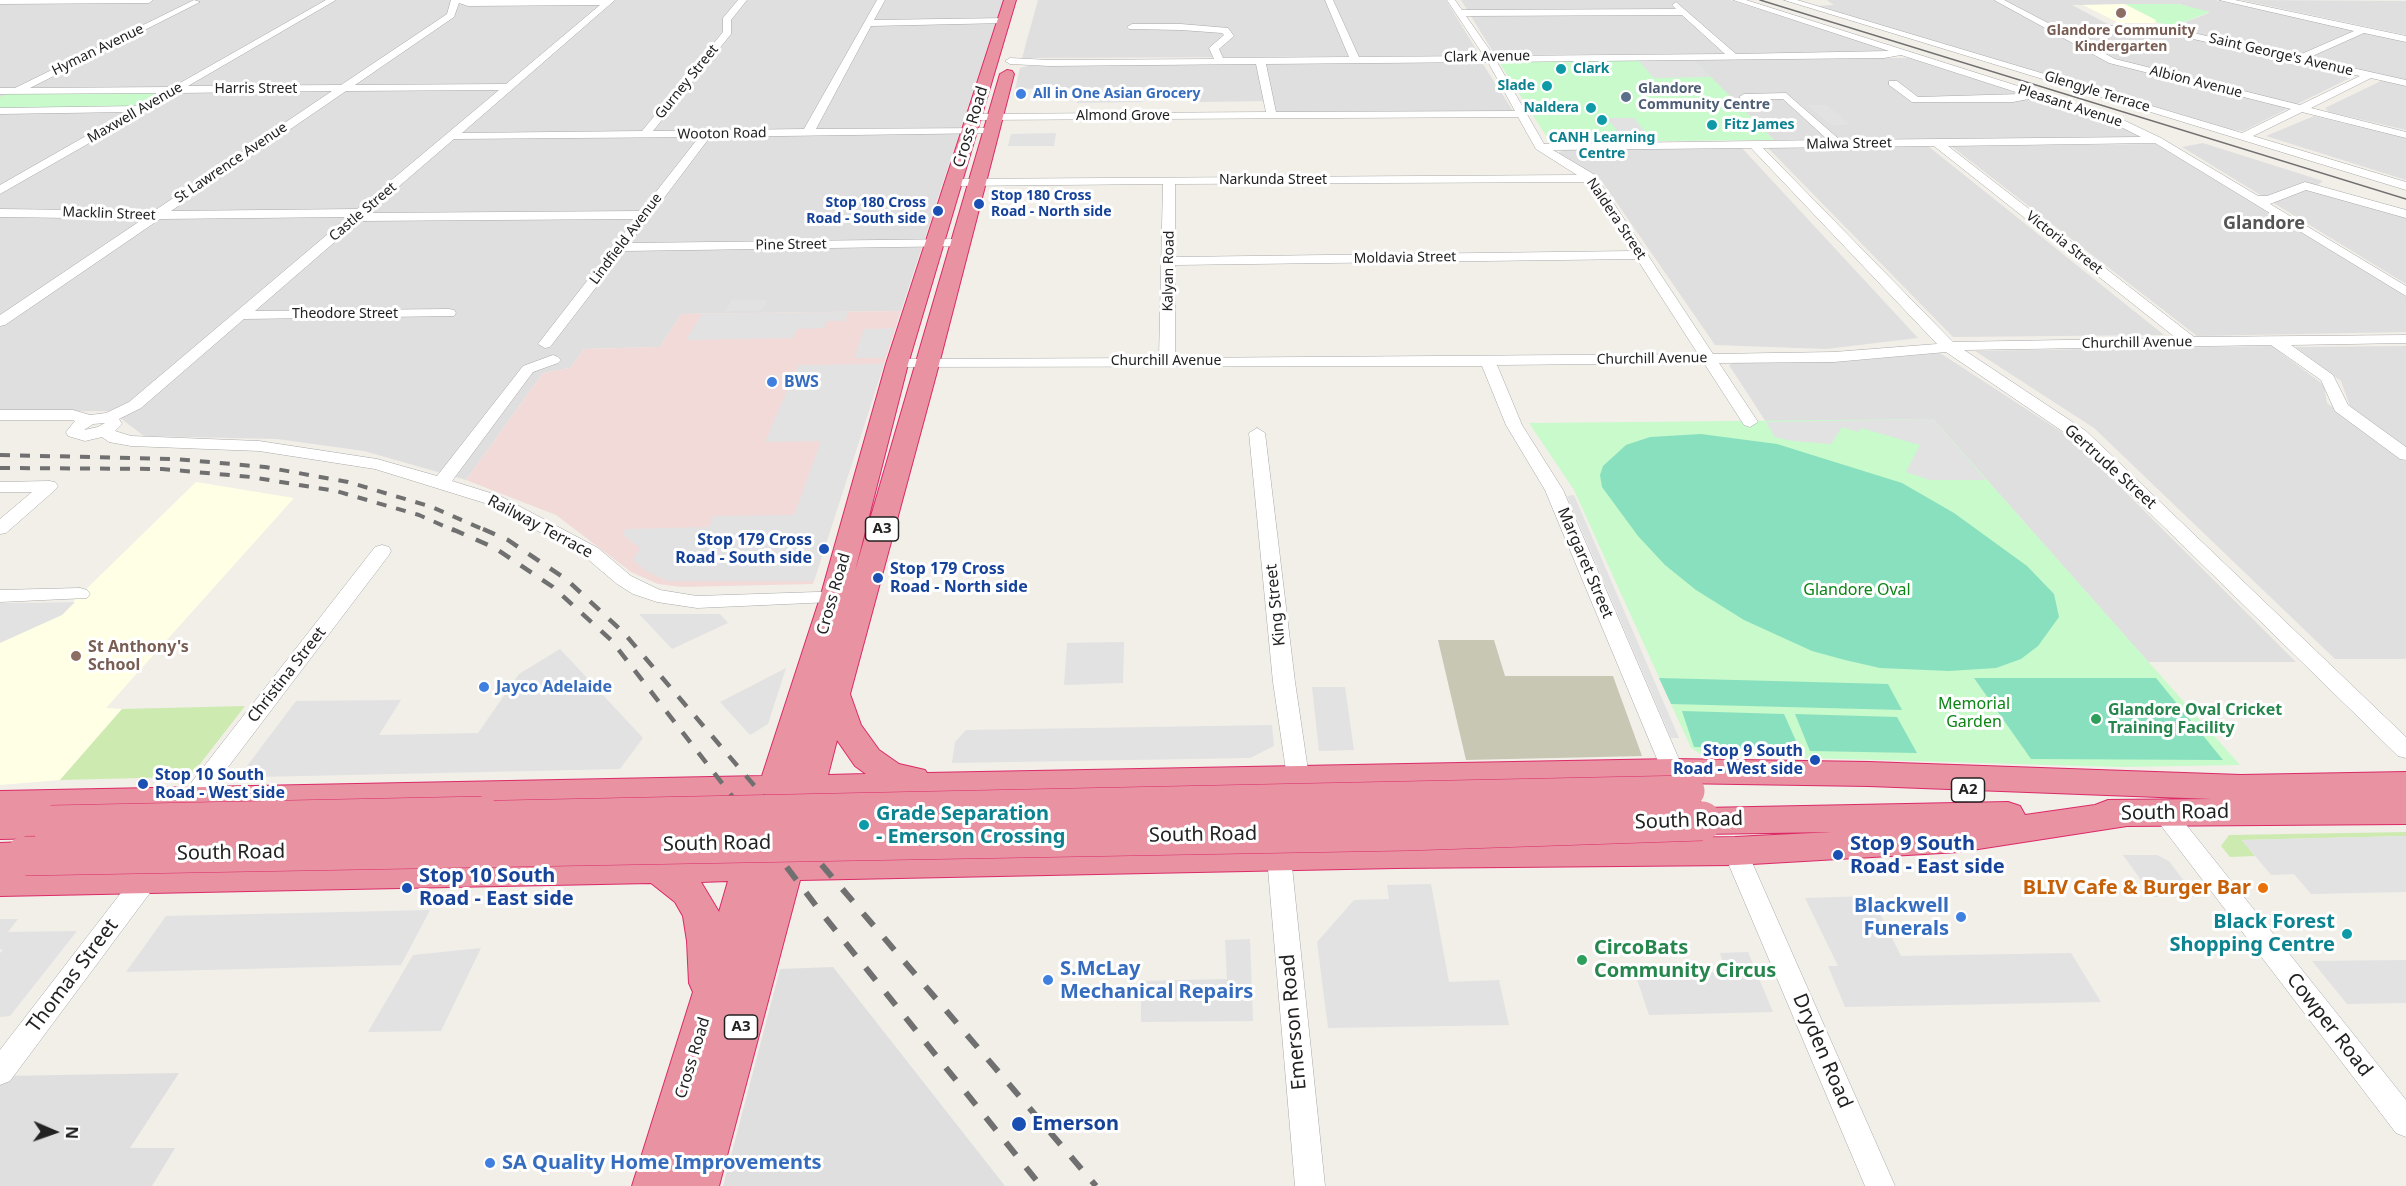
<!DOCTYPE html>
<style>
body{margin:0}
#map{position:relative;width:2406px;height:1186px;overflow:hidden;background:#f2efe9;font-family:"Noto Sans",sans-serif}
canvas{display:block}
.north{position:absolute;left:24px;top:1102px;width:60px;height:60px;-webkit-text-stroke:4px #fff;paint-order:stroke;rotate:92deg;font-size:16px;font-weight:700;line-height:24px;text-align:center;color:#222}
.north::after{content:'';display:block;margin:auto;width:21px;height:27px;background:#222;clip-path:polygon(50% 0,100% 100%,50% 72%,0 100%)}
</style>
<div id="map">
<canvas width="2406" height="1186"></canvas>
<div class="north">N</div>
</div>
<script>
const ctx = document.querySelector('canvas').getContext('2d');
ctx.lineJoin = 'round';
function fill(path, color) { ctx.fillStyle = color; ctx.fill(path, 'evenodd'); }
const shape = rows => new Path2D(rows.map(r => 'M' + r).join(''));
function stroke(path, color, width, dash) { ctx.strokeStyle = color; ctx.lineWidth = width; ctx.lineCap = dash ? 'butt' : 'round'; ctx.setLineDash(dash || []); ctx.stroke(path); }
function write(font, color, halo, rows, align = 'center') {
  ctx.font = font + ' "Noto Sans",sans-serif'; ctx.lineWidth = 6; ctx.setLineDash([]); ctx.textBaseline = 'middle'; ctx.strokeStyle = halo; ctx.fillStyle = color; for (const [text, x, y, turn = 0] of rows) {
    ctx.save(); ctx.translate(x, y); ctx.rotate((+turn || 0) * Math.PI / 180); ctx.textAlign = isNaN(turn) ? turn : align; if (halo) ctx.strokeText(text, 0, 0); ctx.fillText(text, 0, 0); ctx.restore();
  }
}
fill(shape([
 [0,0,1003,0,901,311,681,314,660,347,584,349,570,368,543,373,466,480,364,451,277,439,144,436,111,411,0,412],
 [1038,0,1446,0,1479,54,1471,56,1022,58],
 [1461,0,1730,0,1888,50,1889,53,1495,55],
 [1827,0,2215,0,2406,40,2406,80,2170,28,2209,13,2179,4,2072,5,2119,30,2175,34,2358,74,2243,131,2233,130,1817,6,1834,5],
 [2241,0,2406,1,2406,35],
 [1691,58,1909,58,2115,123,2142,138,1774,140],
 [1481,61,1513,111,1272,114,1269,101,1198,102,1197,90,1148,91,1148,87,1015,89,1020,68,1028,66],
 [2383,80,2406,86,2406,130,2329,112,2325,108],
 [2314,116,2406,138,2406,180,2266,136],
 [2203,143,2323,181,2311,190,2406,218,2406,284,2182,147],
 [2156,144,2406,296,2406,332,2197,336,1951,146],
 [1928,146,2164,335,1953,337,1767,147],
 [1741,147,1918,338,1826,349,1715,345,1601,180,1558,153,1567,148],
 [2272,346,2324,385,2327,403,2406,462,2406,659,2335,659,2094,428,1975,351],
 [2406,346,2406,448,2351,409,2341,381,2295,347],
 [1940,353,2071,438,2296,662,2148,662,1933,419,1766,422,1729,365,1735,362,1839,362],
 [833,967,1005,1186,723,1186,780,969],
 [179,1073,130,1148,175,1148,152,1186,0,1186,0,1076]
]), '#e0dfdf');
fill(shape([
 [901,311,813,584,682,587,658,584,631,572,556,515,466,480,543,373,570,368,584,349,660,347,681,314]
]), '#f2dad9');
fill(shape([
 [2125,4,2156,20,2155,23,2119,23,2083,5],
 [196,482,294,498,106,708,122,709,60,780,0,785,0,603,73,602]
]), '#ffffe5');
fill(shape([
 [1438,640,1494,640,1505,676,1613,676,1642,756,1466,760]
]), '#c7c7b4');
fill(shape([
 [245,706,193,773,184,777,60,780,122,709],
 [2406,832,2406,836,2242,840,2255,856,2230,857,2221,846,2229,835]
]), '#cdebb0');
fill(shape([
 [2125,4,2179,4,2210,12,2174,26,2156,22,2156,20],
 [1691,57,1774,140,1550,142,1497,59],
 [175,90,142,109,0,110,0,97,13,91],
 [1933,419,2240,765,2121,767,1702,755,1691,748,1574,490,1529,423]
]), '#c8facc');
fill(shape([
 [1701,434,1777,444,1902,483,1954,513,2027,566,2054,594,2059,617,2038,646,2021,659,1996,668,1949,671,1880,668,1845,660,1812,651,1744,620,1696,590,1665,565,1638,536,1602,487,1600,475,1603,466,1626,445,1650,437],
 [1659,678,1888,684,1902,710,1671,704],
 [1974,678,2156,678,2223,760,2031,759],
 [1682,711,1784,714,1800,750,1694,747],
 [1795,714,1897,717,1917,753,1810,751]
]), '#88e0be');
fill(shape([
 [1691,57,1711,77,1654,78,1636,58],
 [1142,88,1143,102,1077,103,1080,89],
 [1807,105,1827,105,1851,125,1831,125],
 [1607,118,1634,118,1652,141,1625,141],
 [1056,133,1054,146,1008,146,1011,134],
 [732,300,767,300,762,310,725,311],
 [848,312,845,321,827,321,824,328,797,329,793,338,686,340,702,314],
 [894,328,884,358,854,358,864,329],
 [884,364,814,581,668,581,646,571,633,560,640,548,622,534,626,529,709,527,713,516,794,515,821,441,765,442,798,365],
 [1933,419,1986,480,1930,480,1906,472,1920,445,1861,428,1858,432,1842,427,1831,444,1793,441,1775,437,1766,422],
 [1574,495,1679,738,1671,738,1567,496],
 [75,602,62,615,0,643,0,603],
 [639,614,720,614,728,623,672,649],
 [1124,642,1123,683,1064,685,1067,643],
 [560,649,643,738,620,769,258,777,247,766,296,701,401,700,379,735,478,733,519,674],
 [786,668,768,724,750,735,720,702],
 [1312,687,1345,687,1354,750,1319,751],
 [1272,725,1274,746,1250,758,952,763,955,742,966,730],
 [2406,836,2406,892,2311,894,2294,874,2271,875,2242,840],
 [2123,855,2157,855,2169,861,2196,897,2153,897],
 [1431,884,1449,982,1499,980,1509,1025,1328,1028,1317,942,1354,900,1389,899,1387,885],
 [1871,896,1901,956,2071,953,2101,1002,1845,1007,1828,966,1838,966,1805,898],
 [430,910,401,965,126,972,166,916],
 [0,919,18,919,8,932,77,931,10,1016,0,1017,0,953,3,950,0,949],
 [1250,939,1253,1021,1141,1022,1141,981,1227,979,1225,940],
 [481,948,441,1031,368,1032,413,955],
 [1748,952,1773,1012,1649,1015,1635,973,1726,972,1720,953],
 [2406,960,2406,1003,2347,1004,2312,961]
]), '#e2e2e2');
const minor = shape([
 [0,0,153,0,149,3,0,4,0,0],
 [194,0,200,2,30,88,173,87,326,0,336,0,188,86,341,85,447,14,451,0,615,0,462,133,642,131,723,32,723,18,738,0,747,0,731,20,731,34,653,131,804,129,877,0,885,0,874,20,1008,18,1009,20,1005,23,871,26,816,129,991,128,997,131,995,133,710,137,630,243,961,239,968,243,966,246,624,251,550,347,545,348,538,344,635,219,359,221,255,311,449,309,454,310,456,313,454,316,244,319,141,408,119,419,122,424,115,431,131,436,259,441,377,459,437,476,523,366,553,355,558,357,561,360,558,363,533,372,452,481,500,496,598,548,631,576,660,590,697,596,847,591,854,593,857,597,854,601,697,608,657,602,633,594,617,584,584,556,488,504,375,469,259,451,131,446,109,442,102,437,85,441,68,436,66,432,75,421,72,420,0,420,0,410,73,410,90,415,106,413,129,402,348,217,160,219,5,325,0,326,0,315,143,219,0,217,0,209,154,211,332,91,177,93,0,194,0,185,128,112,0,114,0,108,139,106,162,93,0,94,0,88,15,88,194,0],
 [459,3,468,6,600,5,506,84,355,85,454,17,459,3],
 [499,90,357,209,171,211,346,91,499,90],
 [699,137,641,211,368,213,454,139,699,137],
 [105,423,98,427,84,430,93,424,105,423],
 [1325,0,1333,0,1359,57,1484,56,1447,0,1455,0,1462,10,1676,9,1672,5,1676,2,1736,54,1889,51,1733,0,1746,0,2119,118,2161,138,2258,196,2267,196,2305,182,2406,210,2406,218,2306,190,2270,204,2406,286,2406,296,2155,143,1948,146,2194,337,2406,335,2406,343,2291,345,2333,375,2348,405,2406,447,2406,460,2400,459,2335,411,2321,380,2271,345,1964,350,2086,431,2406,737,2406,758,2398,756,2074,439,1946,352,1834,362,1719,363,1758,422,1750,427,1744,425,1704,363,1497,365,1522,425,1563,490,1684,771,1681,777,1673,779,1665,777,1662,771,1545,490,1506,425,1482,366,892,367,889,364,892,361,897,359,1159,358,1163,184,954,186,950,185,950,179,1577,175,1536,149,1518,117,974,120,969,117,974,114,1266,112,1256,64,1050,66,1010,64,1005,61,1010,58,1050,60,1214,59,1209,48,1224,35,1222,33,1181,30,1129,29,1127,27,1132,24,1181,24,1228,28,1234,36,1219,49,1223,58,1349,57,1325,0],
 [1682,15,1725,54,1494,56,1466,16,1682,15],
 [1901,55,2022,94,1918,97,1897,81,1889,81,1889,85,1912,102,2013,102,2034,98,2111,122,2141,137,1840,140,1786,93,1744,94,1739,97,1744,100,1783,99,1828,140,1544,144,1497,62,1884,58,1901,55],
 [1488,62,1515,111,1276,112,1266,64,1488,62],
 [1934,146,2176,338,1953,342,1763,148,1934,146],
 [1751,148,1937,344,1834,352,1713,354,1595,175,1553,150,1751,148],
 [1587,182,1632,251,1175,257,1175,184,1587,182],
 [1637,259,1698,354,1175,358,1175,265,1637,259],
 [1784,0,1797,0,2242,133,2291,109,2109,63,1994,0,2004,0,2052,25,2166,27,2297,56,2354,31,2219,0,2235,0,2406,36,2406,42,2364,33,2308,58,2406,80,2406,86,2371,78,2311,108,2406,132,2406,138,2302,112,2253,136,2406,182,2406,190,1784,0],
 [2063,31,2166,33,2360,76,2300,105,2115,59,2063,31],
 [1257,428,1265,433,1295,682,1309,777,1306,783,1298,785,1290,783,1287,777,1273,682,1249,433,1257,428],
 [49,481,55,482,58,486,55,490,6,533,0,534,0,519,32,492,0,492,0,482,49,481],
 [382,545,389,547,391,551,389,555,200,804,192,807,184,804,180,798,184,792,375,547,382,545],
 [80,588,87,590,90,594,87,598,0,602,0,590,80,588],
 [2164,804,2172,807,2406,1100,2406,1137,2396,1133,2156,819,2152,813,2156,807,2164,804],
 [1735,842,1744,844,1747,851,1895,1186,1865,1186,1723,851,1726,844,1735,842],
 [1279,847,1288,850,1291,857,1325,1186,1295,1186,1267,857,1270,850,1279,847],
 [146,869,155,872,158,879,155,886,10,1081,0,1085,0,1050,137,872,146,869]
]);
const highway = shape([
 [1004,0,1016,0,908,364,855,571,1000,74,1007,70,1012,71,1014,74,939,364,850,694,861,725,879,750,899,764,925,770,927,773,1673,759,1869,762,2241,775,2406,772,2406,798,2363,798,2406,798,2406,824,2127,826,1959,852,1735,865,1396,868,800,880,719,1186,632,1186,693,992,689,983,687,941,683,916,675,902,651,883,0,896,0,843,25,842,38,846,43,856,38,866,737,853,742,843,755,839,768,843,772,852,777,842,790,838,803,842,807,851,1396,840,1735,837,1832,832,1702,834,1690,830,1685,821,1690,812,1702,808,2008,802,2020,806,2025,815,2095,805,2108,800,2212,799,1869,786,1673,783,821,800,815,813,803,817,791,813,787,806,782,815,770,819,758,815,753,806,754,802,63,816,68,825,63,834,51,838,0,839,0,791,762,776,820,598,886,364,1004,0],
 [837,740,855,766,866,774,828,775,837,740],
 [728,881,719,912,701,882,728,881]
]);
stroke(minor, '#a9a9a9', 1);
stroke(highway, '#dc2a67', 2);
fill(minor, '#fff');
fill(highway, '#e892a2');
stroke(shape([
 [1760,0,2406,199]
]), '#707070', 1.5);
stroke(shape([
 [0,455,175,459,265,467,348,482,432,507,487,531],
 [0,468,162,469,251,477,336,491,419,515,455,531]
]), '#707070', 4, [10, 10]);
stroke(shape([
 [452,529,495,548,553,587,611,640,749,818],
 [483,529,508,540,566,579,624,633,782,818]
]), '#707070', 4.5, [13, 13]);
stroke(shape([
 [748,816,820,911,1041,1186],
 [780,816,1096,1186]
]), '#707070', 6, [16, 16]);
const highwayBridgeFar1 = shape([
 [410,818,1689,791]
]);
const highwayBridge = shape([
 [51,825,482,816],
 [25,856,1407,831,1702,821]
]);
stroke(highwayBridgeFar1, '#dc2a67', 32, []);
stroke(highwayBridge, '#dc2a67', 40, []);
stroke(highwayBridgeFar1, '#e892a2', 31);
stroke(highwayBridge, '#e892a2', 39);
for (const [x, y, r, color] of [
 [2121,13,6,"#8d6e63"],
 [1561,69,6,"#0f9aa8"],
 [1547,86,6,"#0f9aa8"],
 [1021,94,6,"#3f7fe0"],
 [1626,97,6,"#5c6f8a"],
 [1591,108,6,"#0f9aa8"],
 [1602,120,6,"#0f9aa8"],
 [1712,125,6,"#0f9aa8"],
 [979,204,6,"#1a4fb4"],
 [938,211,6,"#1a4fb4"],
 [772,382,6,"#3f7fe0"],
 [824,549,6,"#1a4fb4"],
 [878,578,6,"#1a4fb4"],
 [76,656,6,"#8d6e63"],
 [484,687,6,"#3f7fe0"],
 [2096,719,6,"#2e9e5b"],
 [1815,760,6,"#1a4fb4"],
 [143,784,6,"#1a4fb4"],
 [864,825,6,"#0f9aa8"],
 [1838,855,6,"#1a4fb4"],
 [407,888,6,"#1a4fb4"],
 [2263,888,6,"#e8710a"],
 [1961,917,6,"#3f7fe0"],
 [2347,934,6,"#0f9aa8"],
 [1582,960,6,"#2e9e5b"],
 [1048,980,6,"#3f7fe0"],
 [1019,1124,8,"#1a4fb4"],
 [490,1163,6,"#3f7fe0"]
]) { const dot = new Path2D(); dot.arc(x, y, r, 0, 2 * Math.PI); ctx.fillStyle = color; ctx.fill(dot); stroke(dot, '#fff', 2); }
write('bold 14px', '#785e54', '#fff', [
 ["Glandore Community",2121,31],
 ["Kindergarten",2121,47]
]);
write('14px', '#222', '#fff', [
 ["Hyman Avenue",98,50,-26],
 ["Saint George's Avenue",2281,55,13],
 ["Clark Avenue",1487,57,-1],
 ["Gurney Street",687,82,-51],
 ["Albion Avenue",2196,82,14],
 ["Harris Street",256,89],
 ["Glengyle Terrace",2097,92,17],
 ["Pleasant Avenue",2070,106,18],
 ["Maxwell Avenue",135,113,-30],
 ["Almond Grove",1123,116],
 ["Wooton Road",722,134,-1],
 ["Malwa Street",1849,144,-1],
 ["St Lawrence Avenue",231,163,-34],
 ["Narkunda Street",1273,180],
 ["Castle Street",363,212,-40],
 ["Macklin Street",109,214,2],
 ["Naldera Street",1616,219,56],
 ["Lindfield Avenue",626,239,-53],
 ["Victoria Street",2064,243,38],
 ["Pine Street",791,245,-1],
 ["Moldavia Street",1405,258,-1],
 ["Kalyan Road",1169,271,-89],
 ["Theodore Street",345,314],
 ["Churchill Avenue",2137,343,-1],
 ["Churchill Avenue",1652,359,-1],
 ["Churchill Avenue",1166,361]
]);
write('bold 14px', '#0d838f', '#fff', [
 ["Clark",1573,69],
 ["Slade",1535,86,"right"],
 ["Naldera",1579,108,"right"],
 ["Fitz James",1724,125],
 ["CANH Learning",1602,138,"center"],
 ["Centre",1602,154,"center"]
], 'left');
write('bold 14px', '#4e5e75', '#fff', [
 ["Glandore",1638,89],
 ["Community Centre",1638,105]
], 'left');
write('bold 14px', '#366cbe', '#fff', [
 ["All in One Asian Grocery",1033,94]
], 'left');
write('bold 14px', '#164399', '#fff', [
 ["Stop 180 Cross",991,196],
 ["Road - North side",991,212],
 ["Stop 180 Cross",926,203,"right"],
 ["Road - South side",926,219,"right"]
], 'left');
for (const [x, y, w] of [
 [882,529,33],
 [1968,790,33],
 [741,1027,33]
]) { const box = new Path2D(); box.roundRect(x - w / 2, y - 12, w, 24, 4.5); ctx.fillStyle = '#fff'; ctx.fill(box); stroke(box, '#222', 1.5); }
write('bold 15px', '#222', null, [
 ["A3",882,529],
 ["A2",1968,790],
 ["A3",741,1027]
]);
write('16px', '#222', '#fff', [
 ["Cross Road",971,127,-73],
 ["Gertrude Street",2110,467,42],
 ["Railway Terrace",540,527,28],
 ["Margaret Street",1585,563,67],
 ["Cross Road",834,594,-74],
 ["King Street",1276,605,-96],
 ["Christina Street",287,675,-52],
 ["Cross Road",693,1058,-73]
]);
write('bold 16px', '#366cbe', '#fff', [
 ["BWS",784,382],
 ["Jayco Adelaide",496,687]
], 'left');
write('bold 16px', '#164399', '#fff', [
 ["Stop 179 Cross",812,540],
 ["Road - South side",812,558],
 ["Stop 179 Cross",890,569,"left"],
 ["Road - North side",890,587,"left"],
 ["Stop 9 South",1803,751],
 ["Road - West side",1803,769],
 ["Stop 10 South",155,775,"left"],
 ["Road - West side",155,793,"left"]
], 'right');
write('16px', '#0c8416', '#fff', [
 ["Glandore Oval",1857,590],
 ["Memorial",1974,704],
 ["Garden",1974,722]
]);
write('bold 16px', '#785e54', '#fff', [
 ["St Anthony's",88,647],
 ["School",88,665]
], 'left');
write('bold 16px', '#27864d', '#fff', [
 ["Glandore Oval Cricket",2108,710],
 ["Training Facility",2108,728]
], 'left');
write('bold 18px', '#555', '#fff', [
 ["Glandore",2264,224]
]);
write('20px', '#222', '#fff', [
 ["South Road",2175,813,-1],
 ["South Road",1689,821,-2],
 ["South Road",1203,835,-1],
 ["South Road",717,844,-1],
 ["South Road",231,853,-1],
 ["Thomas Street",73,976,-53],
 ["Emerson Road",1294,1022,-95],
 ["Cowper Road",2329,1025,52],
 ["Dryden Road",1822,1051,67]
]);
write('bold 20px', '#0d838f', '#fff', [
 ["Grade Separation",876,814],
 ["- Emerson Crossing",876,837],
 ["Black Forest",2335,922,"right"],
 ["Shopping Centre",2335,945,"right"]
], 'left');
write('bold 20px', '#164399', '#fff', [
 ["Stop 9 South",1850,844],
 ["Road - East side",1850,867],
 ["Stop 10 South",419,876],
 ["Road - East side",419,899],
 ["Emerson",1032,1124]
], 'left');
write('bold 20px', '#c56008', '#fff', [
 ["BLIV Cafe & Burger Bar",2251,888]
], 'right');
write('bold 20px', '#366cbe', '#fff', [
 ["Blackwell",1949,906,"right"],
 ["Funerals",1949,929,"right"],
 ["S.McLay",1060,969],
 ["Mechanical Repairs",1060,992],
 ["SA Quality Home Improvements",502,1163]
], 'left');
write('bold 20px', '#27864d', '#fff', [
 ["CircoBats",1594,948],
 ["Community Circus",1594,971]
], 'left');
</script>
